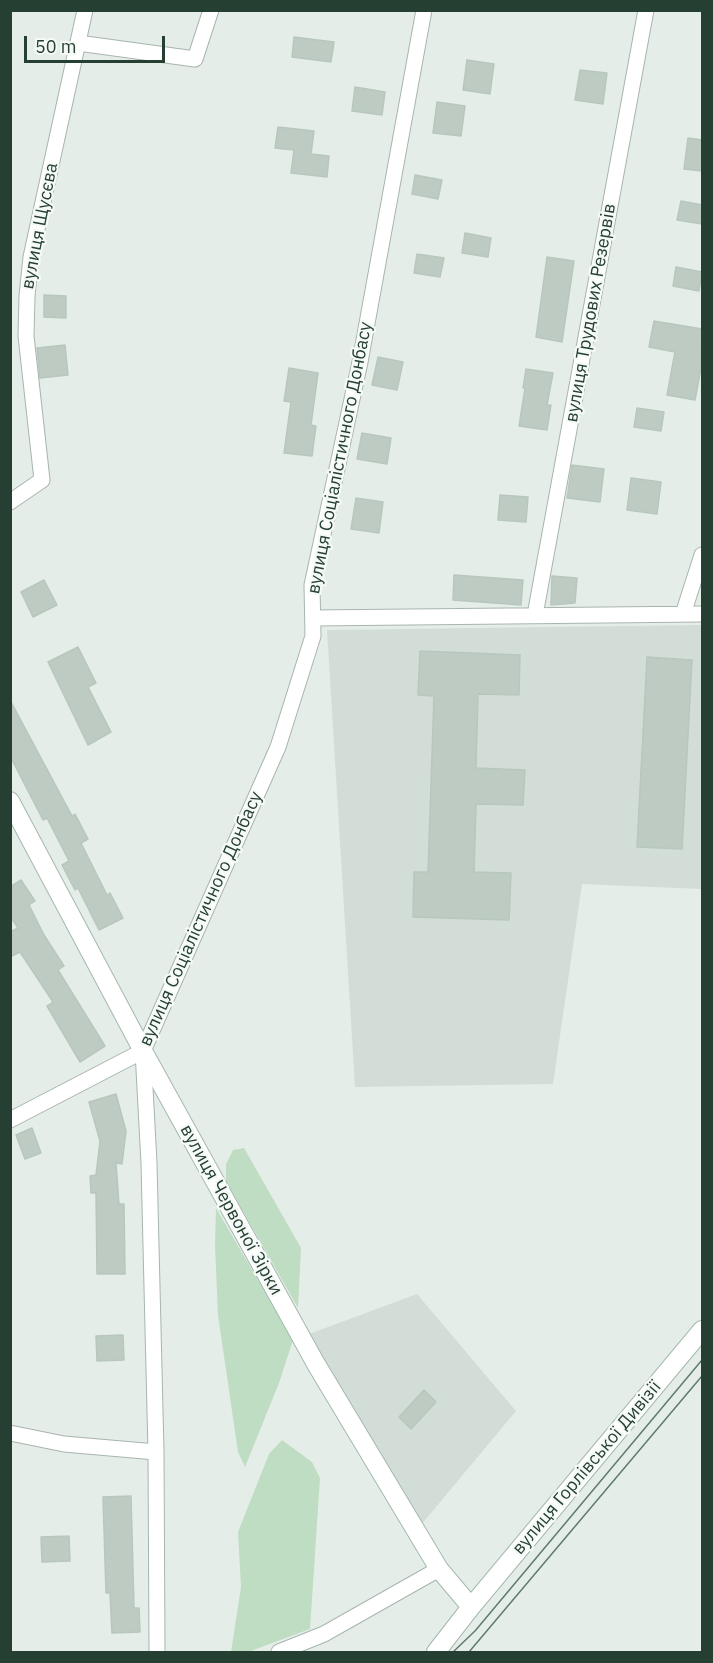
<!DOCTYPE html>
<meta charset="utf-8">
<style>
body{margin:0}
#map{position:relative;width:713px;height:1663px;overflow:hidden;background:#e5ede8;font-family:"IBM Plex Sans",sans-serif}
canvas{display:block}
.frame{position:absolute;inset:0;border:12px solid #253f33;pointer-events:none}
.scale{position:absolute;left:24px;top:36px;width:141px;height:27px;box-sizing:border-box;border:3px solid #253f33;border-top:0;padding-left:8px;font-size:18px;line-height:21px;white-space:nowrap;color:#253f33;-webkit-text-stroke:4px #f5faf7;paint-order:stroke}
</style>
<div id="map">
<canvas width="713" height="1663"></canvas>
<div class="frame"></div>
<div class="scale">50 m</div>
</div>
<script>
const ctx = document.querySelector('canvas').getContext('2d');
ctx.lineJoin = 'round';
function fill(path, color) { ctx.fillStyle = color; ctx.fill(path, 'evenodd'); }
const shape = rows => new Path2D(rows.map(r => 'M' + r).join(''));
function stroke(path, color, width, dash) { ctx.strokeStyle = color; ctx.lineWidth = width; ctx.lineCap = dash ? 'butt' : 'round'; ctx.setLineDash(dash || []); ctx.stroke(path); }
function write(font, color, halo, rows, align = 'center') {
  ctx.font = font + ' "IBM Plex Sans",sans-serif'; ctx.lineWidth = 4.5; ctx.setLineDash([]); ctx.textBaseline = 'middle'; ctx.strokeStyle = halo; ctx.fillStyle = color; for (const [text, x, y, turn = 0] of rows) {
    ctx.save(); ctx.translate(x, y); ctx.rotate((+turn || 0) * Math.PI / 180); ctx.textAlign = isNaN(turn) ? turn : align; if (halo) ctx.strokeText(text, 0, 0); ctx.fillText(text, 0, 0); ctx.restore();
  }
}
fill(shape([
 [702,625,702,889,582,884,553,1084,355,1087,327,630],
 [417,1294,516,1411,416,1531,301,1337]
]), '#d3ddd7');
fill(shape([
 [244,1148,301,1248,298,1308,226,1181,226,1164,233,1150],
 [216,1208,293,1340,279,1383,245,1467,238,1452,218,1315,215,1246],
 [282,1440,312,1462,320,1478,310,1629,248,1652,231,1652,241,1587,238,1532,269,1454]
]), '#bfddc2');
const building = shape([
 [294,37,334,42,331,62,292,57,294,37],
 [467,60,494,64,490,94,463,90,467,60],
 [580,70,607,73,603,104,575,100,580,70],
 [355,87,385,92,382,115,352,111,355,87],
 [437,102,465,106,461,136,433,133,437,102],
 [278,127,314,131,311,154,329,156,327,177,291,173,294,150,275,148,278,127],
 [688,138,702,140,702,171,684,169,688,138],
 [415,175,442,180,438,199,412,194,415,175],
 [681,201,702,205,702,224,677,220,681,201],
 [465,233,491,238,488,257,462,253,465,233],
 [417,254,444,258,440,277,414,273,417,254],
 [547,257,574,261,562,342,536,337,547,257],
 [676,267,702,272,699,291,673,286,676,267],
 [44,295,66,296,66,318,44,317,44,295],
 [654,321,702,329,701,368,695,400,667,395,675,352,649,347,654,321],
 [65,345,68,375,40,378,37,348,65,345],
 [378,357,403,362,397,390,372,385,378,357],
 [289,368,318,373,311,425,316,426,312,456,284,453,291,402,284,401,289,368],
 [526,369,553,373,547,405,551,405,547,430,519,426,525,388,523,388,526,369],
 [637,408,664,412,661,431,634,427,637,408],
 [362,433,391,438,387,464,357,459,362,433],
 [572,465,604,469,600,502,567,498,572,465],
 [631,478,661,482,657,514,627,510,631,478],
 [500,495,528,497,526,522,498,520,500,495],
 [356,498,383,502,379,533,351,529,356,498],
 [454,575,523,580,521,605,453,600,454,575],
 [552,576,577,578,575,603,551,605,552,576],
 [44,580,57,605,33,617,21,592,44,580],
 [78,647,96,683,88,687,111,732,88,745,48,662,78,647],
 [420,651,520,655,519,695,478,694,476,768,525,770,523,805,476,804,474,872,511,873,509,920,413,917,414,872,428,872,434,696,418,695,420,651],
 [647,657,692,660,682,849,637,847,647,657],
 [10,700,72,816,75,814,88,839,81,843,107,895,110,893,123,918,99,930,78,888,75,890,62,865,69,861,47,818,43,820,10,756,10,700],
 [21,880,35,901,29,905,44,935,64,966,58,970,105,1046,80,1062,47,1006,53,1002,20,952,10,957,10,932,18,928,10,916,10,887,21,880],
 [116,1094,126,1131,122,1164,116,1163,119,1204,124,1204,125,1274,97,1274,96,1193,91,1193,90,1176,96,1175,100,1141,89,1102,116,1094],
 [32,1128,41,1153,25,1159,16,1135,32,1128],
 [123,1335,124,1360,97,1361,96,1336,123,1335],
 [424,1390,436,1402,411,1429,399,1417,424,1390],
 [131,1496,134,1608,139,1608,140,1632,112,1633,110,1593,106,1593,103,1497,131,1496],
 [69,1536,70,1561,42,1562,41,1537,69,1536]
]);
fill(building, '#bdcbc3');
stroke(building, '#b7c7be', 1.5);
const street = shape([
 [78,43,195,59,211,10],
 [10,502,42,480,26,336,27,296,31,257,85,10],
 [683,614,702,555],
 [535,615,646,10],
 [313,618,702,614],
 [143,1051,149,1163,156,1452,157,1652],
 [10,1120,143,1051,278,747,313,636,312,585,360,362,424,10],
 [10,1433,64,1444,156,1452],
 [279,1652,324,1634,439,1569]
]);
const secondary = shape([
 [10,801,143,1051,316,1364,439,1569,471,1607],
 [436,1652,471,1607,702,1330]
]);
stroke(street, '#a8b5ae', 17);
stroke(secondary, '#a4b9ae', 20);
stroke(street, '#fff', 15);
stroke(secondary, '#fff', 18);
stroke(shape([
 [453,1652,475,1631,702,1360],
 [469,1652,702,1376]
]), '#5f7a6e', 1.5);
write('18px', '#253f33', '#f5faf7', [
 ["вулиця Щусєва",40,226,-79],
 ["вулиця Трудових Резервів",591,313,-80],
 ["вулиця Соціалістичного Донбасу",340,458,-79],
 ["вулиця Соціалістичного Донбасу",201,919,-66],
 ["вулиця Червоної Зірки",231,1210,61],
 ["вулиця Горлівської Дивізії",587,1468,-50]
]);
</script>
